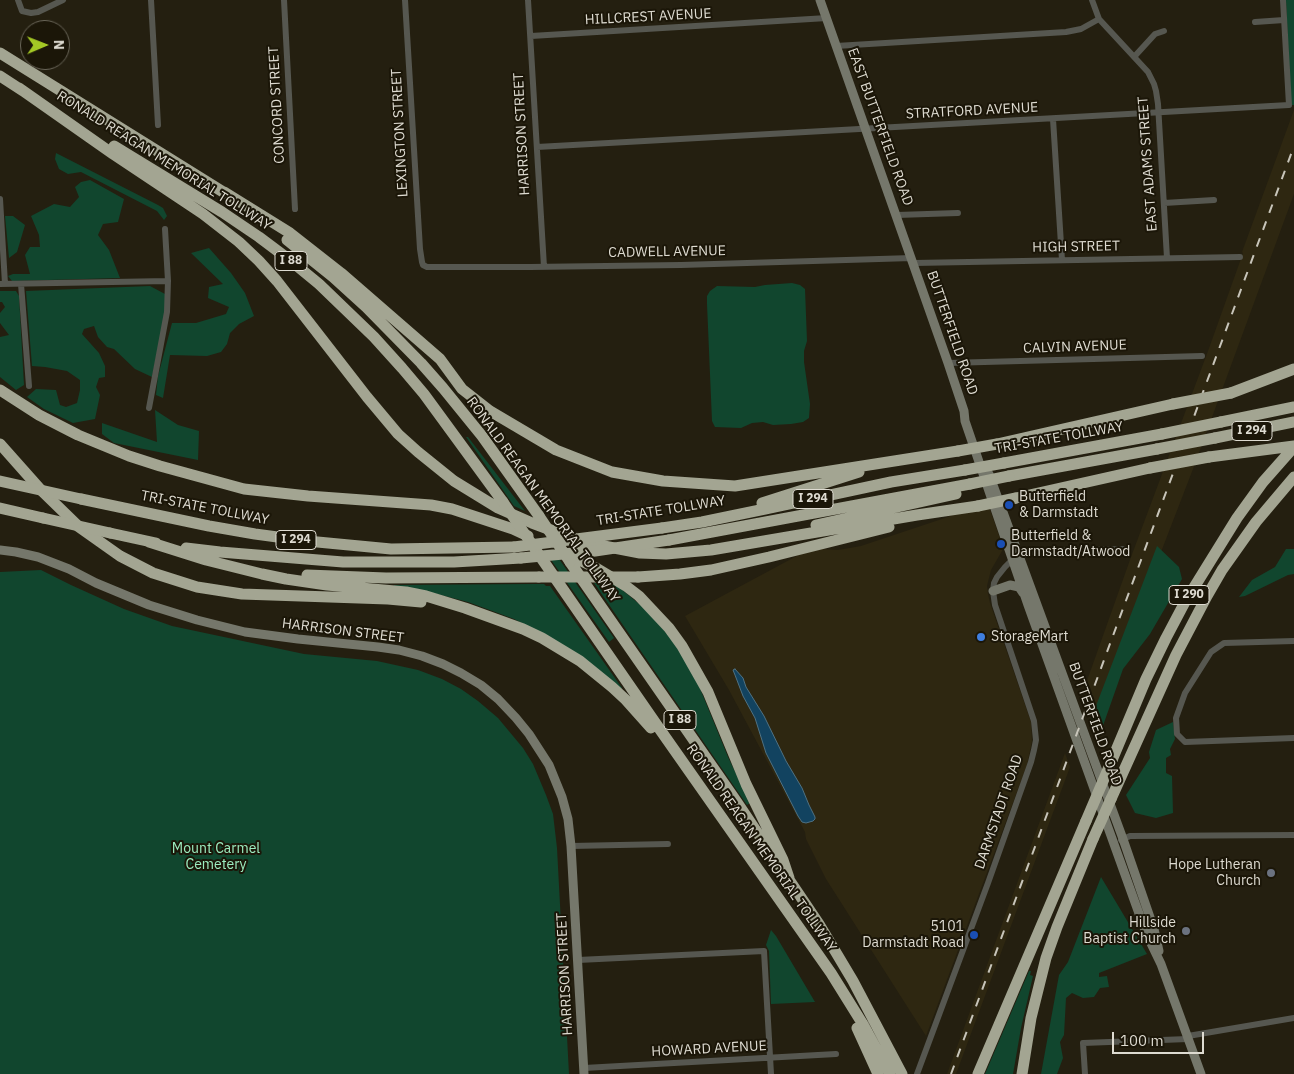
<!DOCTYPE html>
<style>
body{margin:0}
#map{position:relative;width:1294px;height:1074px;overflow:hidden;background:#241f10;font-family:"IBM Plex Sans",sans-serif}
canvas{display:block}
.north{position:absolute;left:20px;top:20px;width:50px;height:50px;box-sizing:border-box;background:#1b1608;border:1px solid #696558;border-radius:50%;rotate:89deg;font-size:14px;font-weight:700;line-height:20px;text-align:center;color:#dedbd1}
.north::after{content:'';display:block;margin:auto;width:18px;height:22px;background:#a4c825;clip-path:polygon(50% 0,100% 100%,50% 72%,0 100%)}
.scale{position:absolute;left:1112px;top:1032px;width:92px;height:22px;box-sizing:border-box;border:2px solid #dedbd1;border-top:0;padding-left:6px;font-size:15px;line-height:18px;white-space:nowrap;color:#dedbd1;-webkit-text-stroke:4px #1b1608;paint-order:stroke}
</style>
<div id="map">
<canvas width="1294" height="1074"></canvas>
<div class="north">N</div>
<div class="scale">100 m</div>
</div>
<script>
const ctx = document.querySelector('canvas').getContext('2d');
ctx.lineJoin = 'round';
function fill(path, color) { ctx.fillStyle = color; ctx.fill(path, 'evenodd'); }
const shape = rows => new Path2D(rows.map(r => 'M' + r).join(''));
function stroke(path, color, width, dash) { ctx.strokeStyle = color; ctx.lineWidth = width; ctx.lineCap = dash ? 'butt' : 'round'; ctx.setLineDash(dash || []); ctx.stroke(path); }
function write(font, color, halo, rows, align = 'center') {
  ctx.font = font + ' "IBM Plex Sans",sans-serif'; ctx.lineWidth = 4; ctx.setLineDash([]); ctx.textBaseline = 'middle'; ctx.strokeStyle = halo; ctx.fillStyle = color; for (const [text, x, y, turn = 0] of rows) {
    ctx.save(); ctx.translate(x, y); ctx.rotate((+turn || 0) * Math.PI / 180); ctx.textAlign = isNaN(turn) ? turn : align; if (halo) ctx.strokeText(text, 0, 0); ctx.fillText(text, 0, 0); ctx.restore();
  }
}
fill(shape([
 [1294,110,1294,194,1193,469,1096,721,1084,689,1131,557,1208,351,1243,253,1242,252],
 [987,501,1003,547,1002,551,991,570,987,586,988,594,990,603,1031,722,1032,741,1027,765,926,1036,826,879,806,839,805,832,729,690,685,616,806,551,822,549,838,550,861,546,945,518],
 [1065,753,1070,767,956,1074,947,1074]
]), '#2e2711');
fill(shape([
 [1286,0,1294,0,1294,105,1291,105],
 [56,153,158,205,163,208,167,216,164,220,157,211,81,172,68,174,59,169,55,159],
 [90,180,124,199,118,222,103,224,98,235,109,250,120,278,12,281,8,276,13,274,30,274,25,255,30,247,40,247,39,235,31,216,54,204,70,207,79,197,75,187,81,182],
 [5,216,13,216,25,225,17,252,9,258],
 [209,248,231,273,245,293,254,316,239,324,230,333,227,344,221,352,207,356,170,355,163,398,156,395,158,376,172,323,196,323,226,314,229,307,208,298,209,287,223,284,191,253],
 [792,283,800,285,805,289,807,341,804,351,804,362,810,404,809,418,803,422,791,424,773,425,763,422,752,423,741,428,715,427,712,421,707,304,707,296,710,291,717,286,755,287,765,285],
 [150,286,165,294,165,314,152,377,135,369,114,349,107,347,98,337,94,326,84,329,82,334,99,353,105,366,105,377,99,378,96,387,100,395,95,419,73,423,44,409,27,397,36,389,56,390,60,405,66,407,77,403,80,390,80,380,67,371,45,367,32,366,26,291],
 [0,291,16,291,19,296,24,385,16,390,0,377,0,337,9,335,0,323,0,313,5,307,2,302,0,302],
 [155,410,178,425,199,431,198,460,114,443,102,434,102,423,157,442],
 [466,437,468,437,525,511,514,506],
 [1157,546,1179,567,1182,579,1150,634,1123,669,1099,737,1091,719],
 [1286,549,1294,549,1294,574,1288,575,1245,596,1239,597,1252,580,1275,567],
 [544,550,557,556,614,638,609,642],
 [41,570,71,585,124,609,172,626,304,654,377,661,418,670,442,679,461,689,478,701,498,718,523,748,533,764,546,795,553,814,557,848,569,1074,0,1074,0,572],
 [594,583,615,584,649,612,672,640,684,658,699,686,728,757,750,803,747,805],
 [533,584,544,584,546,586,550,586,622,688,621,689,543,634,514,619,468,602,437,594,394,586,394,585],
 [1173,722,1175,739,1170,749,1171,755,1166,758,1166,773,1172,776,1173,813,1156,818,1135,813,1126,795,1150,758,1149,752,1156,730],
 [1101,877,1147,954,1099,973,1099,977,1107,976,1109,987,1100,988,1094,997,1083,998,1072,993,1066,998,1064,1035,1060,1042,1063,1058,1057,1074,1041,1074,1059,975,1068,962],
 [771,930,776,936,815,1002,771,1004,769,951,766,945],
 [1029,971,1031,971,1030,975,1033,976,1021,1028,1013,1074,985,1074]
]), '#11462e');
const water = shape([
 [735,669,743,678,746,687,764,716,786,761,802,788,809,805,815,817,815,819,813,821,806,823,802,822,798,816,766,753,755,718,743,696,735,675,733,670,735,669]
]);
fill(water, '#124360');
stroke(water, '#4f7182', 1);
stroke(shape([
 [18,0,22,11,31,13,38,12,63,0],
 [151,0,158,125],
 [284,0,295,209],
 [405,0,420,249,422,262,423,265,427,267,530,267,681,265,912,258],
 [528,0,544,267],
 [1092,0,1099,19,1148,72,1154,84,1156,91,1158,104,1167,258],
 [1255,22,1284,20],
 [531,36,827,18],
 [836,46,1066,32,1081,29,1099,19],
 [1134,57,1155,34,1164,31],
 [1053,119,1062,260],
 [537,147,1289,105,1283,0],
 [0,199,5,284],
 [1164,203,1214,200],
 [897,215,958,213],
 [914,263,1240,257],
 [0,284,168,281],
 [21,284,29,386],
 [948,363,1202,356],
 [149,408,167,312,168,281,165,229],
 [1294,641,1224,643,1211,652,1185,693,1176,718,1177,734,1185,742,1294,738],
 [1121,840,1130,836,1294,835],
 [571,846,668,844],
 [578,960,764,951,771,1074],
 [1188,1036,1294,1018],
 [584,1068,836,1054],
 [917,1074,988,883,1031,762,1034,750,1036,740,1034,721,995,605,993,591,994,583,997,577,1005,567,1013,559,1029,553,1036,551,1127,549],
 [1085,1074,1083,1043,1188,1039]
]), '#565750', 6);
stroke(shape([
 [820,0,948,363,964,411,965,421,1028,605,1146,933,1161,964,1201,1074],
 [989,474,1123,839,1154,929,1159,951],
 [0,550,16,552,38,557,69,569,96,583,149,605,197,620,245,632,298,639,378,647,399,650,422,656,443,664,461,673,481,685,498,699,516,718,529,734,549,765,562,797,568,819,571,846,584,1074],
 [993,591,1010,585,1019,587,1023,593]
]), '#75776b', 9);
stroke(shape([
 [0,53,228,195],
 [0,76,23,91],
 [19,88,113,154,203,214,239,242,259,261,277,281,367,397,398,434,418,452,454,481,498,508,532,523,583,542,640,553,666,554,711,550,917,515,978,506],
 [114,146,222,212,259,237,291,261,319,284,374,337,402,368,424,394,503,502],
 [224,192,290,233,341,273,440,359,462,389,490,411,556,450,612,472,663,481,735,486,958,451],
 [287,240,333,277,366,307,421,363,443,388,482,436,539,516],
 [0,390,39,415,78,435,129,456,160,466,244,489,308,496,431,505,452,509,513,529,528,536],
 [1231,393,1294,369],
 [1221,422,1294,407],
 [1215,438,1294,422],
 [0,444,40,489,79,527,120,556,153,573,197,587,242,594,388,599,421,602],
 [997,444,1173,404],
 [1209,457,1294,446],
 [1004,463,1162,434],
 [1009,476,1157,449],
 [1016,498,1150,468],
 [81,499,209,526,255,534,307,541,391,549,514,547],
 [762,503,859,472],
 [0,508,43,518],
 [816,525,956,494],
 [662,528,702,522,765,509,891,482,965,470],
 [110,533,156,543],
 [669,540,970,484],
 [149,542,206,560,262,574,286,579,327,585,406,592,426,596,465,608,523,629,542,638,580,661,612,687,626,700,651,728],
 [186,548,220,552,343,562,454,562,521,558],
 [535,549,661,731,831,973,864,1026,890,1074],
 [565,553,596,568,626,586,639,596,669,628,682,646,708,692,746,784,783,860,789,878],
 [570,562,734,798,819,924,853,981,902,1074],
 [307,575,386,578,539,577],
 [638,577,680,574,711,570,769,557,889,527],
 [1112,760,1146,679,1166,638,1185,602,1237,518,1263,482,1294,447],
 [1111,799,1176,655,1207,596,1222,570,1256,522,1294,477],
 [857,1028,878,1074],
 [978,1074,1086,821],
 [1022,1074,1031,1018,1046,958,1057,927,1093,839]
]), '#a3a592', 11);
stroke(shape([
 [951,1074,1294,146]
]), '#c8c5ba', 2, [9, 9]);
stroke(shape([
 [1173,404,1231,393],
 [1162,434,1221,422],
 [1157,449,1215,438],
 [958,451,997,444],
 [1150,468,1209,457],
 [965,470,1004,463],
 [0,481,81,499],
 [970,484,1009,476],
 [503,502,531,543],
 [978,506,1016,498],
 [539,516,570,562],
 [43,518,110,533],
 [514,547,662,528],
 [521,558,595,551,669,540],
 [539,577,638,577],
 [1086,821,1112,760],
 [1093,839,1111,799]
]), '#a3a592', 11);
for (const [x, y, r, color] of [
 [1009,505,5,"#1a4fb4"],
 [1001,544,5,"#1a4fb4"],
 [981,637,5,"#3f7fe0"],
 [1271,873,5,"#6b7280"],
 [1186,931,5,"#6b7280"],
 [974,935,5,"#1a4fb4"]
]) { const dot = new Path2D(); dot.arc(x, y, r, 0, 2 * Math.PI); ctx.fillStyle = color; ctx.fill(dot); stroke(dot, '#1b1608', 2); }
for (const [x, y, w] of [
 [291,261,32],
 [1252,431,40],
 [813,499,40],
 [296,540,40],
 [1189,595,40],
 [680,720,32]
]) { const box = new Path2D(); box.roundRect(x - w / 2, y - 9.5, w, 19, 4); ctx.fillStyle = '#1b1608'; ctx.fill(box); stroke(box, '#dedbd1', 1); }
write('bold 12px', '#dedbd1', null, [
 ["I 88",291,261],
 ["I 294",1252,431],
 ["I 294",813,499],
 ["I 294",296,540],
 ["I 290",1189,595],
 ["I 88",680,720]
]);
write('14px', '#dedbd1', '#1b1608', [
 ["HILLCREST AVENUE",648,17,-3],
 ["CONCORD STREET",277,105,-93],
 ["STRATFORD AVENUE",972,111,-3],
 ["EAST BUTTERFIELD ROAD",880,127,70],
 ["LEXINGTON STREET",400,133,-93],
 ["HARRISON STREET",522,134,-93],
 ["RONALD REAGAN MEMORIAL TOLLWAY",164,161,32],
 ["EAST ADAMS STREET",1148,164,-94],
 ["HIGH STREET",1076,247,-1],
 ["CADWELL AVENUE",667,252,-1],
 ["BUTTERFIELD ROAD",952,333,71],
 ["CALVIN AVENUE",1075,347,-2],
 ["TRI-STATE TOLLWAY",1059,438,-10],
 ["RONALD REAGAN MEMORIAL TOLLWAY",543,500,54],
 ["TRI-STATE TOLLWAY",205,508,11],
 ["TRI-STATE TOLLWAY",661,511,-9],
 ["HARRISON STREET",343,631,7],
 ["BUTTERFIELD ROAD",1095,724,70],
 ["DARMSTADT ROAD",999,812,-71],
 ["RONALD REAGAN MEMORIAL TOLLWAY",761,848,55],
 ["HARRISON STREET",565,974,-93],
 ["HOWARD AVENUE",709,1049,-3]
]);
write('14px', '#dedbd1', '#1b1608', [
 ["Butterfield",1019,497],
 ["& Darmstadt",1019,513],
 ["Butterfield &",1011,536],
 ["Darmstadt/Atwood",1011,552],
 ["StorageMart",991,637],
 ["Hope Lutheran",1261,865,"right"],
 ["Church",1261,881,"right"],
 ["Hillside",1176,923,"right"],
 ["Baptist Church",1176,939,"right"],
 ["5101",964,927,"right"],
 ["Darmstadt Road",964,943,"right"]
], 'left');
write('14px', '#9cedc0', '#1b1608', [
 ["Mount Carmel",216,849],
 ["Cemetery",216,865]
]);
</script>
